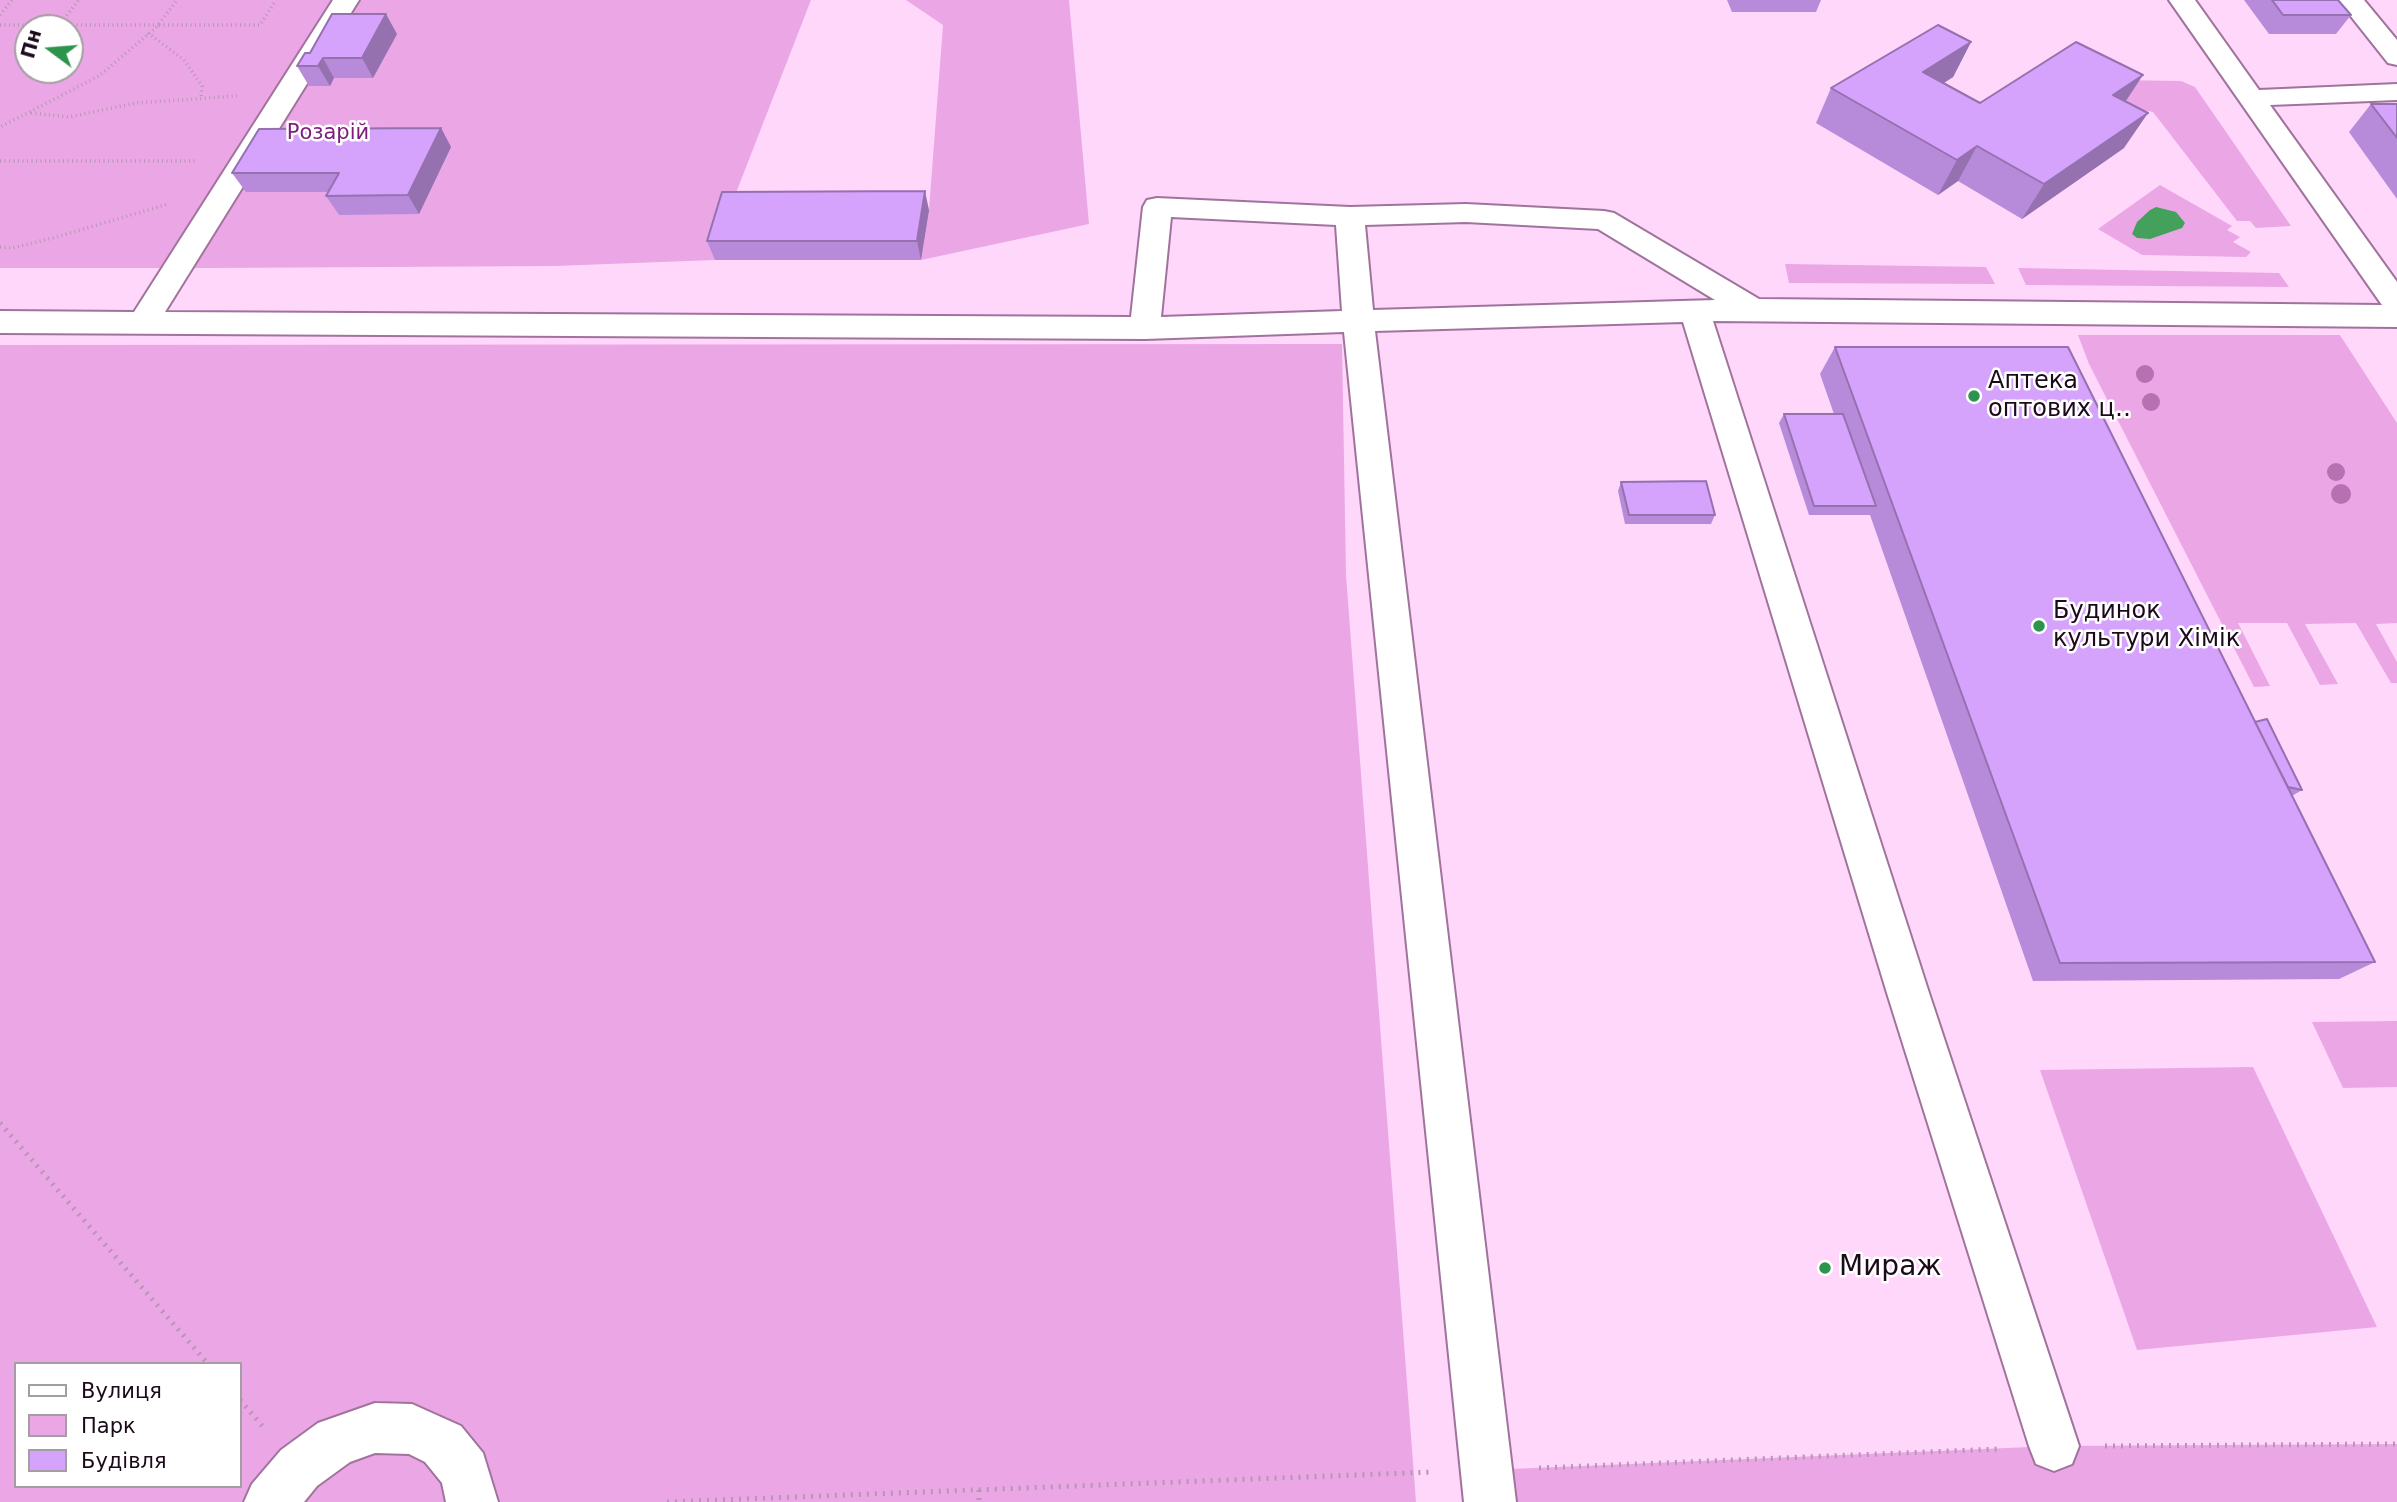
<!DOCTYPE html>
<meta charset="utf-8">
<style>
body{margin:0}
#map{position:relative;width:2397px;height:1502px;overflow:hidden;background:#ffd7fa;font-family:"DejaVu Sans",sans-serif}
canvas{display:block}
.legend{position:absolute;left:14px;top:1362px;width:228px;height:126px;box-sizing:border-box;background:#fff;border:2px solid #a49da3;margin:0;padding:9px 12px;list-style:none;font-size:21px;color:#1b0a1a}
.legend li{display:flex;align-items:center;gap:14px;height:35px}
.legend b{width:35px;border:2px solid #a49da3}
.north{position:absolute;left:14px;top:14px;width:70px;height:70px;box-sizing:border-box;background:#fff;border:2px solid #a49da3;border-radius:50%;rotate:286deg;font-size:19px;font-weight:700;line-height:28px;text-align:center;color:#1b0a1a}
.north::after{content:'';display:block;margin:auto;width:24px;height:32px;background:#2c944c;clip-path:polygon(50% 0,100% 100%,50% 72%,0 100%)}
</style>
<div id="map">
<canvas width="2397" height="1502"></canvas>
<ul class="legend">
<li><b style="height:9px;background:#fff"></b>Вулиця</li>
<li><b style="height:19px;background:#eba7e5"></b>Парк</li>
<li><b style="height:19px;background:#d5a2fc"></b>Будівля</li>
</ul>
<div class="north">Пн</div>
</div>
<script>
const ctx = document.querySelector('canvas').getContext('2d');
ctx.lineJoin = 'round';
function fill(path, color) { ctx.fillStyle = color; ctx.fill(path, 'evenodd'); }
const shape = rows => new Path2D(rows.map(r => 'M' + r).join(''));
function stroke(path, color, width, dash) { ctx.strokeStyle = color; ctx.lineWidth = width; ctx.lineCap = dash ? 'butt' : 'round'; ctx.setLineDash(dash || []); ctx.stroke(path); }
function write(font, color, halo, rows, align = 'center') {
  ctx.font = font + ' "DejaVu Sans",sans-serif'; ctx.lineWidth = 5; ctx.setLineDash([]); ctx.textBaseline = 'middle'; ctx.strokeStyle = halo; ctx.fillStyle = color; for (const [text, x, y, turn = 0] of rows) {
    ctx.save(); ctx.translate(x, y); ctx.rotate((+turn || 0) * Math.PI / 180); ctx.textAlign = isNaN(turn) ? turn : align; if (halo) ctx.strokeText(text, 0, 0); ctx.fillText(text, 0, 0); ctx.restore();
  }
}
fill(shape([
 [0,0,811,0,729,211,715,260,555,266,213,268,0,268],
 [28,28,70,28,70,70,28,70],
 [906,0,1069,0,1089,224,921,260,929,210,943,25],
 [2112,80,2181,81,2195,87,2291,226,2256,228,2250,221,2237,221,2153,112,2132,108],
 [2160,185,2232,226,2227,230,2240,237,2233,242,2251,252,2246,257,2142,255,2098,229],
 [1785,264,1986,267,1995,284,1789,283],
 [2018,268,2279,273,2289,287,2026,285],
 [2078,335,2340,335,2397,423,2397,623,2376,624,2397,662,2397,683,2391,683,2356,623,2305,624,2338,684,2320,685,2287,623,2238,623,2270,686,2254,687,2089,364],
 [1342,344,1346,575,1416,1502,0,1502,0,345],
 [16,1364,240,1364,240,1486,16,1486],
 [2397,1021,2397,1087,2343,1088,2312,1022],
 [2253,1067,2377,1327,2137,1350,2040,1070],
 [2397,1444,2397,1502,1490,1502,1487,1470,2054,1446]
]), '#eba7e5');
fill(shape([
 [2156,207,2176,212,2185,223,2182,228,2150,239,2137,238,2132,234,2137,222,2150,210]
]), '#44a15c');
const minor = shape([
 [333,0,359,0,165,312,1131,317,1143,207,1147,200,1157,198,1350,207,1466,204,1604,211,1614,213,1759,299,2382,305,2169,0,2195,0,2259,90,2397,84,2397,100,2270,105,2397,282,2397,327,1713,321,1929,993,2079,1446,2072,1464,2054,1471,2036,1464,2029,1446,1887,993,1683,322,1375,331,1516,1502,1464,1502,1344,332,1145,339,0,333,0,311,134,312,333,0],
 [1171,217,1336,225,1342,311,1161,317,1171,217],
 [1466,222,1598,229,1715,300,1373,310,1365,225,1466,222],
 [2338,0,2364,0,2397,40,2397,65,2388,63,2338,0],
 [375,1403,412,1404,461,1426,483,1453,498,1502,446,1502,442,1483,425,1462,409,1454,375,1453,350,1462,317,1486,304,1502,244,1502,252,1484,281,1450,318,1423,375,1403]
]);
stroke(minor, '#a0739c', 4);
stroke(shape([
 [0,15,12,0],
 [159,24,177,0],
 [0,25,159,25,99,76,0,127],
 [159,25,260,25,276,0],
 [58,26,79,0],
 [148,33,184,60,202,86,201,97],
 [31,113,69,117,136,103,237,96],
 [0,161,195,161],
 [0,247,12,248,53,238,168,204]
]), '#b696b3', 3.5, [1, 3.5]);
stroke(shape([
 [0,1123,208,1364],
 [240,1400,264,1428],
 [2105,1446,2397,1444],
 [1539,1468,1999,1449],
 [979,1490,979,1502],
 [667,1502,1432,1472]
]), '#b696b3', 5, [2, 6]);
fill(minor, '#fff');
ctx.fillStyle = '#b771b3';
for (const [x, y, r] of [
 [2145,374,9],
 [2151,402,9],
 [2336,472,9],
 [2341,494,10]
]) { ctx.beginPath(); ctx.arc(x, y, r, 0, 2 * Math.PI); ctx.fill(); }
fill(shape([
 [1727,0,1821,0,1816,12,1732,12],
 [2244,0,2338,0,2351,15,2336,34,2269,34],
 [397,34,373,78,334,78,330,86,309,86,297,66,310,53],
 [1971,42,1953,77,1944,83,1980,103,2124,148,2022,219,1958,181,1938,195,1816,123,1831,88],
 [2371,104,2397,104,2397,199,2349,132],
 [441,128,451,147,419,214,339,215,326,196,328,192,246,192,232,173],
 [929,210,921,260,715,260,707,241],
 [1835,347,2255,722,2302,790,2292,796,2375,962,2339,979,2033,981,1870,515,1809,515,1779,423,1784,414,1834,414,1820,374],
 [1621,482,1715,515,1711,524,1625,524,1618,491]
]), '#b78bd9');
fill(shape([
 [386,14,397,34,373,78,362,58],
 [1971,42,1953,77,1905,107,1923,72],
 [323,58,334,78,330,86,318,66],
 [2143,75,2120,110,2113,95],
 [2148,113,2124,148,2022,219,2044,184],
 [441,128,451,147,419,214,408,195],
 [1977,146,1958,181,1938,195,1957,160],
 [925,191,929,210,921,260,917,241]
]), '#9571b0');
const building = shape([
 [2272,0,2338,0,2351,15,2283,15,2272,0],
 [332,14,386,14,362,58,323,58,318,66,297,66,305,53,310,53,332,14],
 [1938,25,1971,42,1923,72,1980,103,2076,42,2143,75,2113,95,2148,113,2044,184,1977,146,1957,160,1831,88,1938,25],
 [2371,104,2397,104,2397,138,2371,104],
 [441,128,408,195,326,196,339,173,232,173,259,129,441,128],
 [925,191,917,241,707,241,722,192,925,191],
 [1835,347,2068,347,2375,962,2060,963,1835,347],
 [1784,414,1843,414,1876,506,1814,506,1784,414],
 [1706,481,1715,515,1629,515,1621,482,1706,481],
 [2267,719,2302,790,2288,787,2255,722,2267,719]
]);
fill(building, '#d5a2fc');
stroke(building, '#9571b0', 2);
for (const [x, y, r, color] of [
 [1974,396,7,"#2c944c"],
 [2039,626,7,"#2c944c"],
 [1825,1268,7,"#2c944c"]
]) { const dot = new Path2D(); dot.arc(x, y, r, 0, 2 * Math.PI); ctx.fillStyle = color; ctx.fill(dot); stroke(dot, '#fff', 2.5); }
write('21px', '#7c1e79', '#fff', [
 ["Розарій",328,134]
]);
write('24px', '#1b0a1a', '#fff', [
 ["Аптека",1988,382],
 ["оптових ц‥",1988,410],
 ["Будинок",2053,612],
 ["культури Хімік",2053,640]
], 'left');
write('28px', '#1b0a1a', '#fff', [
 ["Мираж",1839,1268]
], 'left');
</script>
